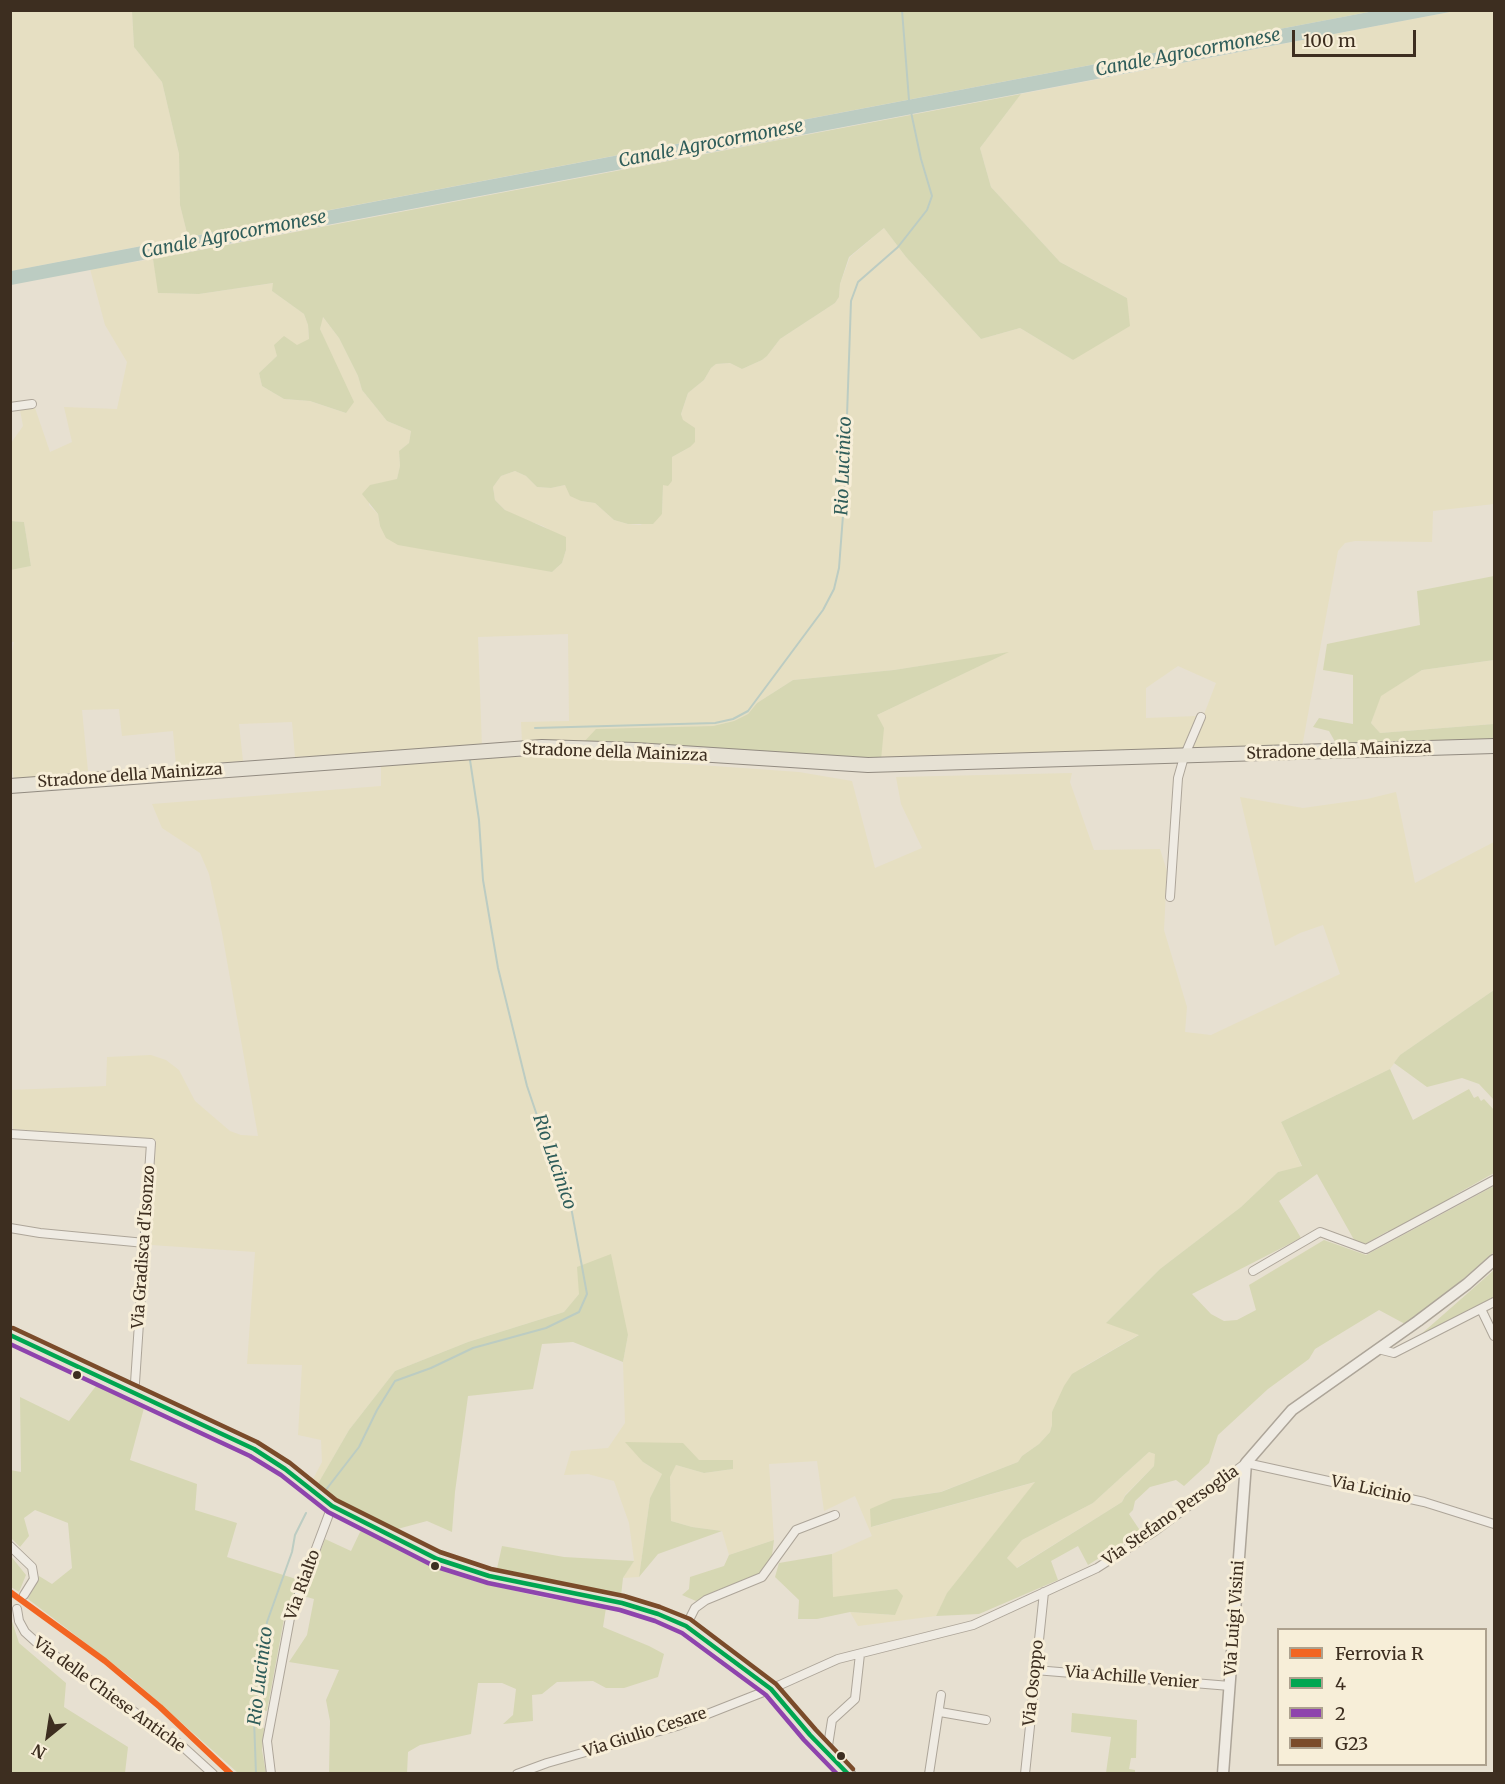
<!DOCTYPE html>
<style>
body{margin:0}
#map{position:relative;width:1505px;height:1784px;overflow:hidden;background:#e7e0d1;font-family:Merriweather,serif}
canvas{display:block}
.frame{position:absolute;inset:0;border:12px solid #3d2e20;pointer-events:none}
.legend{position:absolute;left:1277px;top:1628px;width:210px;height:138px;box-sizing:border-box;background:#f7eed8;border:2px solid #ada18e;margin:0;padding:8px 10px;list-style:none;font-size:18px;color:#3d2e20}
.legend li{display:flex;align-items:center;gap:12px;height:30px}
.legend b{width:30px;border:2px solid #ada18e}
.north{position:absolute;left:18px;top:1706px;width:60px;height:60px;-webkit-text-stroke:4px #f7eed8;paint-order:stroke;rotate:210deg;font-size:16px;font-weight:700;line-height:24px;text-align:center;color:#3d2e20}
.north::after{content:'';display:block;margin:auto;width:21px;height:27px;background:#3d2e20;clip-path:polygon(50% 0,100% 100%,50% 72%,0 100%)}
.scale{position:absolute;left:1292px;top:30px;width:124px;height:27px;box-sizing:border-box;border:3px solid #3d2e20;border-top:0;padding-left:8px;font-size:18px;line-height:21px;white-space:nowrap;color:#3d2e20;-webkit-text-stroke:4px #f7eed8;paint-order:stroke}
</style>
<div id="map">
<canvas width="1505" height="1784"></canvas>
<div class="frame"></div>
<ul class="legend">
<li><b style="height:8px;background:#f26522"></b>Ferrovia R</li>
<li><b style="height:8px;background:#00a651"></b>4</li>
<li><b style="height:8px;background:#8e44ad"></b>2</li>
<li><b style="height:8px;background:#7a4b2a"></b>G23</li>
</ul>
<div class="north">N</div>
<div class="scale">100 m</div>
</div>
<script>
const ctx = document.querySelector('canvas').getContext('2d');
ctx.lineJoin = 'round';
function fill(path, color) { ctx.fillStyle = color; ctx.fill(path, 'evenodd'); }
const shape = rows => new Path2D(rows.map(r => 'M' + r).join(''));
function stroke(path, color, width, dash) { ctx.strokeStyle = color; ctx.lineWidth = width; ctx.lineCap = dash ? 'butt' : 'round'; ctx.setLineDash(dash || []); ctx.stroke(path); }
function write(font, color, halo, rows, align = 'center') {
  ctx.font = font + ' Merriweather,serif'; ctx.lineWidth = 6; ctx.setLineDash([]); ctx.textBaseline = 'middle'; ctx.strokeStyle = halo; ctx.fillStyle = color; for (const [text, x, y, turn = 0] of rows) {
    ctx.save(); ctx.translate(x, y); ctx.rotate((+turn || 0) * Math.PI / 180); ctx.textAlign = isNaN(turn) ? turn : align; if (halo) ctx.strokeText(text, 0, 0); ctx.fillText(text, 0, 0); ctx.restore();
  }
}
fill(shape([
 [11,11,132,11,134,47,162,82,179,154,180,205,188,237,11,271],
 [1455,11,1494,11,1494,504,1433,511,1432,542,1355,541,1345,543,1338,551,1302,747,1190,751,1216,683,1178,666,1146,688,1146,718,1197,716,1181,751,881,760,877,715,1006,653,894,670,793,680,757,703,748,714,734,721,713,726,671,728,583,743,522,742,521,722,569,721,568,634,478,637,482,747,295,757,292,722,239,724,243,761,176,766,173,731,122,736,119,709,82,710,88,771,14,780,10,754,10,662,14,642,10,642,11,570,31,566,24,522,11,521,11,443,23,426,20,410,35,408,50,452,72,442,64,407,117,409,127,362,105,325,90,269,153,259,159,293,199,294,274,283,272,291,304,314,308,325,309,340,277,356,259,373,262,386,284,399,310,401,346,413,330,354,320,329,322,316,339,338,358,376,362,390,387,421,411,431,409,443,399,451,400,466,397,480,371,485,369,505,378,514,380,526,552,572,562,563,566,550,555,534,543,526,517,517,505,510,495,500,493,487,501,476,515,471,526,476,537,487,551,488,565,485,581,501,595,503,614,520,628,524,640,525,662,514,663,484,672,481,672,457,690,447,681,414,688,393,704,380,711,368,716,364,730,363,742,369,762,360,767,356,780,339,835,303,839,297,840,284,850,257,884,228,906,257,981,339,1020,328,1073,360,1127,298,1060,262,991,187,980,148,1021,94],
 [1494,660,1494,724,1380,733,1371,723,1380,696,1422,670],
 [558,755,799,772,852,781,875,868,922,848,901,804,896,777,1072,773,1070,782,1094,850,1160,849,1167,871,1164,930,1187,1007,1185,1032,1211,1035,1340,974,1323,925,1300,933,1275,946,1240,797,1303,808,1367,799,1396,792,1415,883,1494,842,1494,990,1400,1055,1390,1069,1281,1122,1302,1167,1278,1172,1241,1207,1160,1269,1107,1322,1140,1334,1083,1367,1052,1412,1052,1425,1050,1432,1039,1444,1022,1456,1018,1462,940,1492,893,1499,872,1527,1036,1482,948,1592,936,1616,858,1626,850,1612,894,1615,897,1589,833,1598,832,1554,872,1536,855,1496,824,1511,817,1461,769,1464,774,1540,729,1555,722,1531,692,1527,671,1521,670,1476,676,1465,704,1473,733,1469,732,1460,643,1462,662,1474,650,1498,639,1577,623,1578,634,1560,629,1523,614,1481,588,1474,564,1475,571,1451,608,1448,625,1423,623,1362,628,1335,579,1294,564,1312,468,1342,395,1371,349,1430,316,1487,312,1481,322,1462,321,1440,298,1435,302,1365,247,1364,255,1252,151,1245,156,1140,13,1129,11,1090,106,1086,107,1057,151,1055,166,1060,179,1070,195,1101,230,1131,241,1135,258,1136,222,933,209,874,200,853,162,828,152,804,381,786,381,763],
 [1149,1452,1156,1454,1154,1466,1125,1495,1122,1502,1016,1568,1007,1558,1022,1540,1093,1503]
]), '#e6dfc2');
fill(shape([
 [132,11,1374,11,188,237,180,205,179,154,162,82,134,47],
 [1021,94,980,148,991,187,1060,262,1127,298,1130,326,1073,360,1020,328,981,339,906,257,884,228,849,257,840,284,839,297,835,303,780,339,767,356,762,360,742,369,730,363,716,364,711,368,704,380,688,393,681,414,683,420,695,428,695,442,690,447,672,457,672,481,668,486,663,485,662,514,653,524,628,524,614,520,595,503,581,501,570,496,565,485,551,488,537,487,526,476,515,471,501,476,493,487,495,500,505,510,566,537,566,550,562,563,552,572,398,545,386,538,380,526,378,514,362,494,370,485,397,479,400,466,399,451,409,443,411,431,387,421,362,390,358,376,339,338,323,317,320,329,354,402,346,413,310,401,284,399,262,386,259,373,277,356,274,345,284,336,297,345,309,339,308,325,304,314,272,291,273,283,199,294,158,293,153,259],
 [10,521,24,522,31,566,11,570],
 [1494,576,1494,660,1422,670,1381,696,1371,723,1380,733,1494,724,1494,741,1338,747,1329,731,1313,727,1319,718,1353,724,1353,675,1323,670,1327,644,1420,625,1417,591],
 [1009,652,877,715,884,728,881,760,583,743,596,729,713,726,734,721,748,714,757,703,793,680,894,670],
 [1494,990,1494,1100,1479,1084,1462,1078,1427,1087,1394,1063,1400,1055],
 [1390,1069,1413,1120,1469,1089,1474,1098,1478,1096,1481,1101,1484,1099,1494,1110,1494,1173,1453,1196,1454,1199,1390,1234,1388,1231,1365,1244,1357,1245,1317,1174,1279,1201,1301,1238,1192,1294,1211,1314,1224,1321,1237,1320,1256,1310,1249,1285,1324,1240,1366,1255,1494,1186,1494,1252,1428,1310,1405,1324,1379,1310,1315,1349,1309,1359,1268,1389,1218,1435,1209,1463,1184,1486,1176,1480,1150,1487,1135,1501,1133,1510,1129,1514,1141,1532,1088,1565,1078,1546,1051,1561,1058,1580,979,1614,936,1616,947,1593,1035,1482,871,1527,870,1509,893,1499,941,1492,1018,1462,1022,1456,1039,1444,1050,1432,1052,1425,1052,1412,1064,1386,1072,1374,1139,1335,1106,1323,1160,1269,1241,1207,1278,1172,1302,1166,1281,1122],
 [1149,1452,1155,1454,1154,1466,1125,1496,1122,1502,1017,1568,1007,1558,1022,1540,1093,1503],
 [611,1254,628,1335,623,1362,573,1342,542,1344,533,1389,468,1396,455,1492,452,1532,427,1521,390,1531,336,1503,316,1487,349,1430,395,1371,468,1342,564,1312,579,1294,577,1267],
 [1494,1270,1494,1297,1419,1336],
 [96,1386,144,1408,130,1460,197,1484,195,1510,237,1523,227,1557,299,1580,284,1619,267,1711,261,1710,256,1725,264,1728,262,1750,266,1773,238,1773,130,1677,28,1599,39,1576,52,1584,72,1568,68,1523,35,1510,24,1518,29,1536,20,1547,11,1538,10,1470,21,1472,20,1397,69,1421],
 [625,1442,683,1443,699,1460,733,1460,733,1469,704,1473,676,1465,670,1477,671,1521,692,1527,722,1531,658,1554,639,1577,650,1498,662,1474,643,1462],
 [361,1530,410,1556,477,1582,546,1598,606,1608,603,1627,649,1646,664,1654,658,1677,624,1688,606,1688,593,1681,557,1682,542,1694,532,1695,533,1721,503,1724,513,1715,516,1689,502,1683,478,1683,471,1734,420,1745,408,1752,407,1774,329,1773,330,1721,326,1700,339,1670,289,1662,307,1635,314,1599,303,1596,325,1539,351,1551],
 [774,1540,772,1555,759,1575,696,1601,682,1595,689,1589,690,1577,724,1566,729,1555],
 [502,1546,564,1557,634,1561,623,1578,621,1596,496,1573],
 [832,1554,833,1597,897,1589,903,1596,895,1615,850,1612,817,1619,798,1619,799,1600,775,1577,779,1563],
 [10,1555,26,1575,19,1592,11,1587],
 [11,1618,19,1643,66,1683,64,1707,128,1747,125,1773,11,1773],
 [1072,1713,1137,1720,1136,1758,1131,1758,1129,1769,1135,1770,1135,1773,1106,1773,1111,1737,1071,1732]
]), '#d6d7b3');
fill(shape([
 [1374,11,1455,11,11,285,11,271]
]), '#bcccc2');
stroke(shape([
 [902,10,909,100],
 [535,728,715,723,733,719,748,711,823,610,834,589,839,568,844,502,851,301,858,282,898,247,927,210,932,196,921,159,911,112],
 [325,1491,359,1447,377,1410,395,1381,431,1368,473,1348,546,1328,579,1312,587,1294,569,1196,546,1142,527,1086,498,968,483,880,479,820,470,760],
 [256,1774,254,1719,267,1622,292,1552,295,1535,306,1513]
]), '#bcccc2', 2);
const minor = shape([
 [10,407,32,404],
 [1170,897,1178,778,1184,757,1201,717],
 [10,1134,151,1143,135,1383],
 [10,1228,40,1233,145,1243],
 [1253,1271,1320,1232,1366,1249,1494,1180],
 [1481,1309,1494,1336],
 [1378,1349,1394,1353,1494,1302],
 [10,1546,32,1567,34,1579,24,1595],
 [17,1609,19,1621,25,1632,36,1642,181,1745,213,1774],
 [686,1626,695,1608,706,1600,762,1577,796,1530,835,1515],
 [1035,1670,1230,1686],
 [940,1712,986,1720],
 [827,1752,832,1720,855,1699,860,1654],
 [271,1774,267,1741,290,1618,332,1506],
 [517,1774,547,1763,677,1726,771,1689,838,1659,973,1625,1097,1568,1155,1531,1246,1463,1424,1502,1494,1524],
 [929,1774,941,1695],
 [1025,1774,1044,1592]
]);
const tertiary = shape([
 [1223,1774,1246,1463,1292,1410,1418,1321,1467,1284,1494,1260]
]);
const primary = shape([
 [10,786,542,747,635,750,868,765,1494,746],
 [10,1335,254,1449,285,1469,332,1506,383,1533,437,1559,489,1576,622,1603,658,1614,686,1626,771,1689,810,1735,848,1774]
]);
stroke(minor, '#ada599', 10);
stroke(tertiary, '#ada599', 13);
stroke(primary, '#928b80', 16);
stroke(minor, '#efebe3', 8);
stroke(tertiary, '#efebe3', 10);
stroke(primary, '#e6e1d4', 14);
stroke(shape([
 [10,1335,254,1449,285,1469,332,1506,437,1559,489,1576,622,1603,658,1614,686,1626,771,1689,810,1735,848,1774]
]), '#00a651', 4.5);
stroke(shape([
 [10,1344,250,1456,281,1475,328,1512,434,1566,488,1583,620,1610,655,1621,682,1633,766,1695,804,1740,837,1774]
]), '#8e44ad', 4.5);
stroke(shape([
 [13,1328,257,1442,290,1463,336,1500,440,1552,491,1569,624,1596,660,1607,690,1619,776,1684,816,1730,853,1769]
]), '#7a4b2a', 4.5);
stroke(shape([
 [10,1592,105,1661,160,1707,231,1774]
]), '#f26522', 6);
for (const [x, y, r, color] of [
 [77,1375,5,"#3d2e20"],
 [435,1566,5,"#3d2e20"],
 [841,1756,5,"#3d2e20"]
]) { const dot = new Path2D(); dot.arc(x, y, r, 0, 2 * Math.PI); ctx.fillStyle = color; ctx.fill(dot); stroke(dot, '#f7eed8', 2); }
write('16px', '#3d2e20', '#f7eed8', [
 ["Stradone della Mainizza",1339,751,-2],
 ["Stradone della Mainizza",615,753,2],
 ["Stradone della Mainizza",130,776,-4],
 ["Via Gradisca d'Isonzo",144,1247,-86],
 ["Via Licinio",1371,1490,12],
 ["Via Stefano Persoglia",1171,1516,-35],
 ["Via Rialto",303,1585,-70],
 ["Via Luigi Visini",1235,1618,-86],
 ["Via Achille Venier",1132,1678,5],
 ["Via Osoppo",1034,1683,-84],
 ["Via delle Chiese Antiche",109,1695,36],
 ["Via Giulio Cesare",645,1733,-18]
]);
write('italic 18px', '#2f5d5a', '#f7eed8', [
 ["Canale Agrocormonese",1188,53,-11],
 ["Canale Agrocormonese",711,144,-11],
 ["Canale Agrocormonese",234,235,-11],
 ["Rio Lucinico",844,466,-88],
 ["Rio Lucinico",554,1162,71],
 ["Rio Lucinico",261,1676,-83]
]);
</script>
